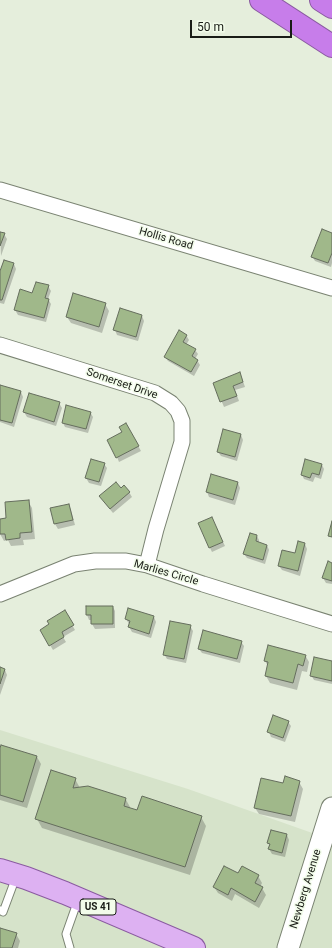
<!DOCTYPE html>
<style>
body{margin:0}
#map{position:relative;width:332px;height:948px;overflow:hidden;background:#e5eedc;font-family:Roboto,sans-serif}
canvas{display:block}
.scale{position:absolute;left:190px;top:20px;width:102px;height:18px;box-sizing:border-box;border:2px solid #191c16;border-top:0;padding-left:5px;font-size:12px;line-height:14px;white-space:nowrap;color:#191c16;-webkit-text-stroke:3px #f2fcea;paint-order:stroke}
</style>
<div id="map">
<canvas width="332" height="948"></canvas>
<div class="scale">50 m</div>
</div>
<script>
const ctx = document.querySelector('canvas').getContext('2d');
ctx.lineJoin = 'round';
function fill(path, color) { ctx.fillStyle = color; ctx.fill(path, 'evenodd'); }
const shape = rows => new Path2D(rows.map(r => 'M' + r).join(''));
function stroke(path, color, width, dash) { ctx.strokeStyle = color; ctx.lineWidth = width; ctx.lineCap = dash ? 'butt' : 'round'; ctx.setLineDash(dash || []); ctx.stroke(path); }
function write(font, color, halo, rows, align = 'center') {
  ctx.font = font + ' Roboto,sans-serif'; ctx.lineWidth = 3; ctx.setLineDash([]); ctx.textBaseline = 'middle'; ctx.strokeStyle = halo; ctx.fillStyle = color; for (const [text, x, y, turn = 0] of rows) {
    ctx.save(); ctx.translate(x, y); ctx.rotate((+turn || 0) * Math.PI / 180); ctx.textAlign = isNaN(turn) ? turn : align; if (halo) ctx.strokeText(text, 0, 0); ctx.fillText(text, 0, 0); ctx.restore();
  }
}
fill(shape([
 [0,730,188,789,332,840,332,948,0,948]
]), '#d6e3ca');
fill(shape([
 [0,233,4,234,7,239,1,256],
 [332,234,332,263,331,267,315,261,312,256],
 [4,261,14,264,16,269,4,304,0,303,0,274],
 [48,286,51,291,48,299,51,304,46,322,18,315,15,310,33,294],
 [105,304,109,311,102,333,71,323,67,317],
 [142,316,144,321,138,341,117,335,115,330],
 [186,335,189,340,186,345,195,350,198,354,195,359,197,360,200,365,194,376,168,361,165,357],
 [242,378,245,387,235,390,239,401,224,407,214,383],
 [0,386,21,392,23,397,14,427,0,422],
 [59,403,62,408,56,426,27,417,24,412],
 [90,412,93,417,88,433,65,427,63,423],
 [126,424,141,451,119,462,117,457],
 [241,435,243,440,237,461,221,456,218,452],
 [104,464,107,468,101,486,89,483,86,478],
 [322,465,324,469,321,479,315,477,313,482,304,479,302,475],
 [212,475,238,483,240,488,235,505,209,497,207,492],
 [120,489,129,492,132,497,113,513,103,501],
 [28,501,32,508,35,539,23,540,24,545,11,546,8,540,4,541,0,534,0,520,8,519],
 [69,505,71,510,75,525,58,529,55,524,52,509],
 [214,523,225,546,212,552,210,548],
 [257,536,259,540,259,543,267,545,269,550,265,564,247,558,244,554],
 [299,542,305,544,307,549,300,576,282,570,279,566,295,555],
 [332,563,332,584,326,583,323,578],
 [113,607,115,611,115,628,95,629,92,624,92,620,89,620,87,615],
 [64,611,75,630,63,637,66,642,53,650,41,630,50,625],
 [154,617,156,622,151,638,132,632,129,627,130,624,129,624,126,619],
 [190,626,193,631,186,663,167,659,164,654],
 [241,642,244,646,240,663,202,653,199,649],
 [305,655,309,662,307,672,302,671,297,690,270,683,266,676,268,666,265,661],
 [332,662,332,684,314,680,311,675],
 [0,668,5,670,7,675,0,695],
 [288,722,291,726,285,742,271,737,269,732],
 [2,746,37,757,41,764,27,808,0,800,0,751],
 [75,779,80,788,125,798,130,807,130,809,138,811,201,817,206,826,190,875,42,828,37,819],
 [299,782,303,789,295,822,259,814,255,808,284,785],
 [272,831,287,835,289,840,285,857,272,854,269,849,270,846,269,843],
 [238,875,258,876,262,883,260,887,262,888,266,895,259,908,235,894,232,901,218,893,214,887],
 [0,929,16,934,20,941,18,948,0,948]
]), '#0003');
const building = shape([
 [322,229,332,233,332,253,328,263,311,257,322,229],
 [0,232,5,233,0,246,0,232],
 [4,260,14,263,2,300,0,300,0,271,4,260],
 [36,282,49,285,45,298,49,299,44,318,14,310,20,289,32,293,36,282],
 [73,293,106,303,99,327,66,317,73,293],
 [120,308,142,315,136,337,113,330,120,308],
 [179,330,187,335,183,342,196,349,192,356,198,360,191,372,164,357,179,330],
 [240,372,243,382,233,386,237,396,220,402,213,383,240,372],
 [0,385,21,391,12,423,0,420,0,385],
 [29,393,60,402,54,422,23,412,29,393],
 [66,405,91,412,86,429,62,423,66,405],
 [126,423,139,446,116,458,107,440,122,432,119,427,126,423],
 [223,429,241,434,235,457,217,452,223,429],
 [91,459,105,463,99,482,85,478,91,459],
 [305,459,322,464,319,475,312,473,310,478,301,475,305,459],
 [211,474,238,482,233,500,206,492,211,474],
 [116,482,121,488,124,485,130,492,110,509,99,496,116,482],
 [29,500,32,532,20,533,20,538,6,540,5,534,0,534,0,519,6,518,5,502,29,500],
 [69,504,73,520,54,524,50,508,69,504],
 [212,517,223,542,209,548,198,523,212,517],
 [332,521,332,537,328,536,332,521],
 [250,533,257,535,256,541,267,545,263,560,243,554,250,533],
 [298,541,305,543,298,571,278,566,282,550,295,553,298,541],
 [328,561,332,563,332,581,322,578,328,561],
 [86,606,113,606,113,624,91,624,91,615,86,615,86,606],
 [128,608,154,616,149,634,128,627,130,621,125,619,128,608],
 [65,610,74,625,62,632,64,637,49,646,40,630,49,624,47,621,65,610],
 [170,621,191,625,184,659,163,655,170,621],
 [203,630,242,641,237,659,198,649,203,630],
 [268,645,306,655,303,666,298,664,293,683,265,676,268,662,264,661,268,645],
 [314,657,332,661,332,681,310,676,314,657],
 [0,667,5,669,0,684,0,667],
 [273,715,289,721,283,738,267,732,273,715],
 [1,745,37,756,23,802,0,795,0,748,1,745],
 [51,770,76,778,73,788,88,786,126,798,124,806,137,810,142,796,202,816,185,867,35,819,51,770],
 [285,776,300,781,291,816,254,808,261,778,283,783,285,776],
 [271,830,287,834,282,853,268,849,270,844,267,843,271,830],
 [224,866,238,873,242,866,259,875,255,883,263,887,255,902,231,888,228,895,213,887,224,866],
 [0,928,17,933,12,948,0,948,0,928]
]);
fill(building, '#a0b88a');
stroke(building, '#656d5d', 1);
const lane = shape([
 [0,910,3,912,16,877],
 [70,948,66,934,78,900]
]);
const street = shape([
 [0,190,332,288],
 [0,345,155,393,171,403,178,411,182,421,182,442,156,529,147,565],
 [0,594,74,564,95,561,126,561,147,565,203,584,332,624]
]);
const secondary = shape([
 [288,948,332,808]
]);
const primary = shape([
 [0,870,26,878,65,893,194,948]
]);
const highway = shape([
 [261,0,332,46],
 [321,0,332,7]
]);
stroke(lane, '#7a8372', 9);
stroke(street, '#7a8372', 17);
stroke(secondary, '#7a8372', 23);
stroke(primary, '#8a5ba0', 24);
stroke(highway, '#8a5ba0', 24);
stroke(lane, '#fff', 7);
stroke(street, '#fff', 15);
stroke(secondary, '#fff', 21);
stroke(primary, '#ddb1f2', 22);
stroke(highway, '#c77dea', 22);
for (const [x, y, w] of [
 [98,907,36]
]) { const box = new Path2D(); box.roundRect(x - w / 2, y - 8, w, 16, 3); ctx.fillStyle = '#f2fcea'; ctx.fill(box); stroke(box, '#191c16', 1); }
write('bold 10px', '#191c16', null, [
 ["US 41",98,907]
]);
write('11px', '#191c16', '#f2fcea', [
 ["Hollis Road",166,239,16],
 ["Somerset Drive",122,384,19],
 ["Marlies Circle",166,573,16],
 ["Newberg Avenue",306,889,-73]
]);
</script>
